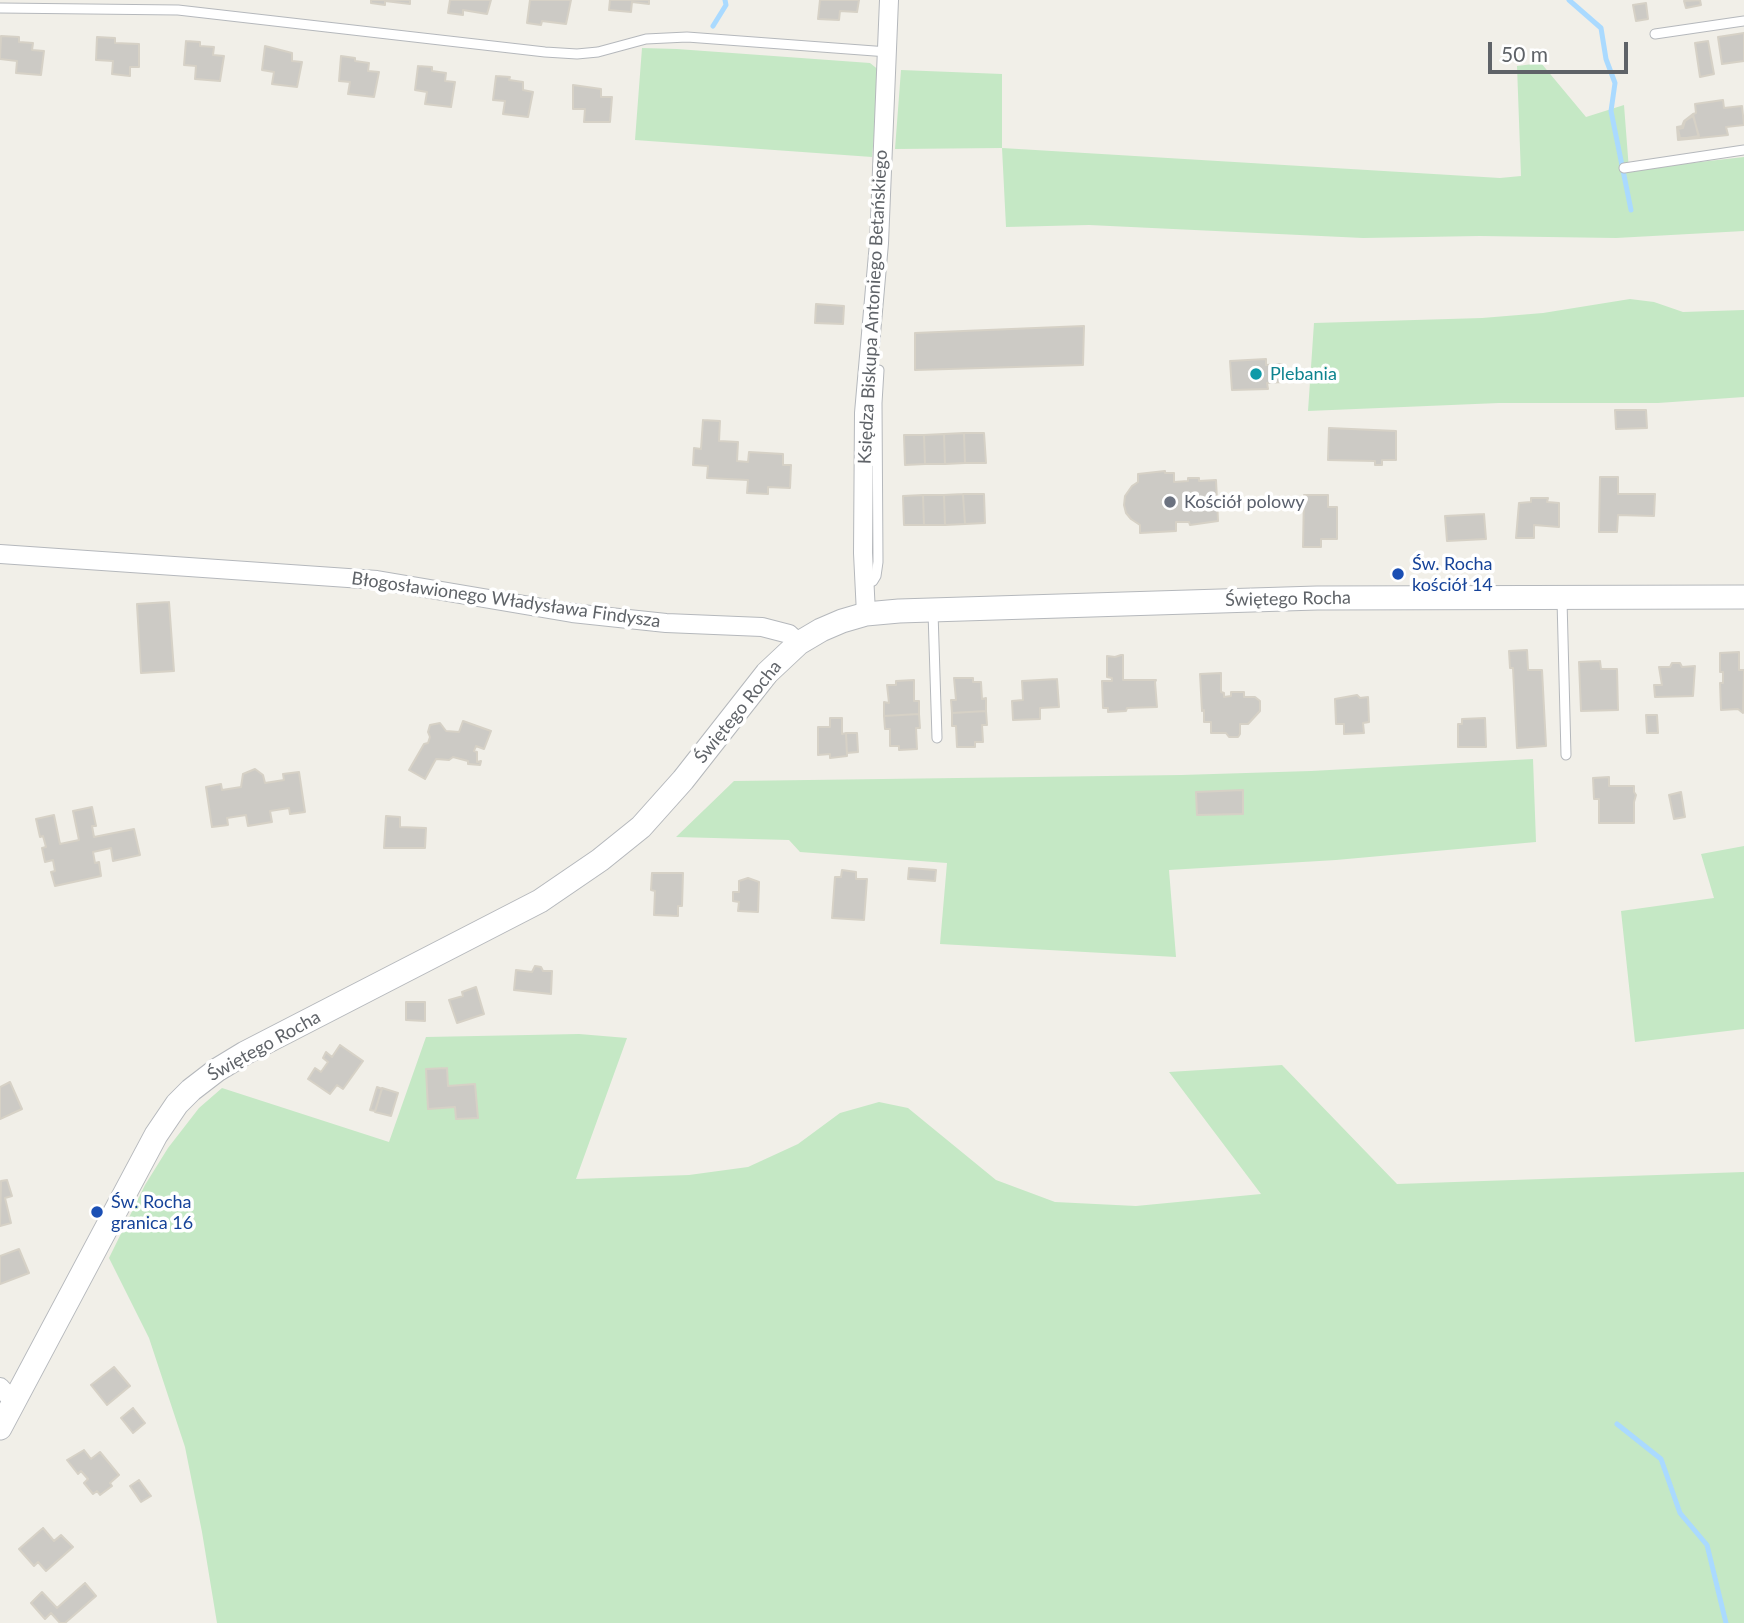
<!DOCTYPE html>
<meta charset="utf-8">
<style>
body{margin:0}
#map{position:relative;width:1744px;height:1623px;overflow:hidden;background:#f1efe8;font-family:Lato,sans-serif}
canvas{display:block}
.scale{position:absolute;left:1488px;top:42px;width:140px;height:32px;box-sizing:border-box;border:4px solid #5f6368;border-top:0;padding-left:9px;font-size:21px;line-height:24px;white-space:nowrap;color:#5f6368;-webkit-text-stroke:5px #fff;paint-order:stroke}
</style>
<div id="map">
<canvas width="1744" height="1623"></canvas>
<div class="scale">50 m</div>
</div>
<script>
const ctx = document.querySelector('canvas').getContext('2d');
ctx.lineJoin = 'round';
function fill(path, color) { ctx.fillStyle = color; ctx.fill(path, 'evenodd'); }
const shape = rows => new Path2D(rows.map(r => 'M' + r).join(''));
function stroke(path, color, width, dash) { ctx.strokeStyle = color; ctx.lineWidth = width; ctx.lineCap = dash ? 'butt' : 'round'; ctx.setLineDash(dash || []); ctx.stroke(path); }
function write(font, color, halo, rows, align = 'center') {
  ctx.font = font + ' Lato,sans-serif'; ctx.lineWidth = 7; ctx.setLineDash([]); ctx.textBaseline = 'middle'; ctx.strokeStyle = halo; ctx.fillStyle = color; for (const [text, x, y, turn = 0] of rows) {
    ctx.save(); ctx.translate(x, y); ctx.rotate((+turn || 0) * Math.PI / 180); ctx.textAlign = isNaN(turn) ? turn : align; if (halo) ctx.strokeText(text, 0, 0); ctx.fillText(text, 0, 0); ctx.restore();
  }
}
fill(shape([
 [642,48,677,49,870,63,880,71,872,157,635,140],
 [1541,63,1586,117,1624,105,1629,170,1744,157,1744,231,1616,238,1480,236,1363,238,1089,225,1006,227,1002,148,895,149,901,70,1002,74,1002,148,1500,178,1521,176,1517,66],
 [1630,299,1654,302,1683,312,1744,310,1744,397,1658,403,1499,403,1308,411,1314,323,1482,318,1543,313],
 [1533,759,1536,842,1336,860,1169,870,1176,957,940,944,947,863,800,852,789,840,676,837,734,781,1181,775,1311,771],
 [1744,846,1744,1029,1635,1042,1621,911,1714,898,1701,854],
 [579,1034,627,1038,576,1179,689,1175,748,1167,798,1144,840,1113,879,1102,908,1108,996,1180,1055,1202,1136,1206,1261,1194,1169,1072,1282,1065,1397,1184,1744,1172,1744,1623,217,1623,202,1532,185,1447,149,1338,109,1258,145,1185,168,1148,199,1108,222,1088,389,1142,426,1037]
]), '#c5e8c5');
stroke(shape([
 [1569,0,1601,28,1606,59,1615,83,1611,111,1631,210],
 [713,26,726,5,725,0],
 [1617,1424,1661,1459,1680,1513,1707,1545,1726,1623]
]), '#aadaff', 5);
const building = shape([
 [371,0,410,0,410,4,385,1,385,5,371,3,371,0],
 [450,0,491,0,487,14,463,10,463,15,448,13,450,0],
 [530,0,571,0,566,24,542,21,541,25,527,23,530,0],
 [610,0,649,0,649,4,632,2,631,12,609,10,610,0],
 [820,0,859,0,857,12,840,11,839,20,818,19,820,0],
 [1700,0,1701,5,1686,8,1684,1,1700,0],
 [1646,3,1648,19,1636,21,1633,5,1646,3],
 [1744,33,1744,61,1722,64,1718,37,1744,33],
 [1,36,19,37,19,42,33,43,32,50,44,51,41,75,16,73,17,61,0,59,1,36],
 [97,37,115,38,115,43,139,44,139,67,130,67,130,76,112,74,113,61,96,60,97,37],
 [186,41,200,42,200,46,214,47,213,55,224,56,220,81,195,79,196,66,184,65,186,41],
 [1708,41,1714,74,1700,77,1695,43,1708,41],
 [265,46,292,53,292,61,302,62,297,87,272,84,274,72,262,70,265,46],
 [341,56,355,58,355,61,369,63,368,71,379,72,374,97,348,94,350,82,339,81,341,56],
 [418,66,432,67,432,71,446,73,445,81,455,82,451,107,425,104,427,92,415,90,418,66],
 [496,76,510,77,509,80,523,82,523,90,533,92,528,117,503,114,505,101,493,100,496,76],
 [573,85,601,89,601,97,612,97,610,122,584,122,585,109,573,109,573,85],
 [1723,100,1724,108,1742,106,1744,125,1726,127,1728,135,1699,138,1693,114,1696,113,1695,104,1723,100],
 [1693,114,1685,121,1683,128,1678,129,1680,138,1699,138,1678,140,1677,127,1682,126,1684,121,1693,114],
 [1693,116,1699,136,1680,139,1678,129,1683,128,1685,121,1693,116],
 [816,304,844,306,843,324,815,323,816,304],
 [1084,326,1083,365,915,370,915,333,1084,326],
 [1266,359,1266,365,1282,364,1282,382,1267,383,1268,389,1232,390,1230,361,1266,359],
 [1615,410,1646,410,1647,428,1616,429,1615,410],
 [703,420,720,421,719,441,738,442,737,461,748,462,749,452,783,454,783,465,791,465,790,488,768,487,768,494,747,493,748,480,707,478,708,466,693,465,694,448,701,449,703,420],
 [1329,428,1396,431,1396,460,1382,460,1382,465,1375,465,1375,461,1328,460,1329,428],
 [964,433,965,463,945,464,944,434,964,433],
 [964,433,984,433,986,463,965,463,964,433],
 [944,434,945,464,925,464,924,435,944,434],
 [904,435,924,435,925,464,905,465,904,435],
 [1165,471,1165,473,1174,473,1174,482,1188,481,1188,478,1199,478,1199,481,1216,480,1218,521,1190,525,1189,522,1176,522,1176,531,1140,533,1140,525,1131,519,1126,513,1124,505,1125,496,1132,486,1138,482,1138,474,1165,471],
 [1600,477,1618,477,1618,494,1655,494,1654,516,1618,515,1617,532,1599,532,1600,477],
 [963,494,984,494,985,523,965,524,963,494],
 [963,494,965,524,945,525,944,495,963,494],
 [923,495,944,495,945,525,924,525,923,495],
 [923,495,924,525,904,525,903,496,923,495],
 [1304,495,1328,495,1328,507,1337,507,1337,539,1321,539,1321,547,1303,547,1304,495],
 [1531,498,1548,498,1547,502,1559,503,1559,527,1534,525,1534,538,1516,538,1519,503,1531,502,1531,498],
 [1484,514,1486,539,1447,541,1445,516,1484,514],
 [169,602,174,671,141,673,137,604,169,602],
 [1527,650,1528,670,1542,670,1546,746,1517,748,1513,668,1510,668,1509,651,1527,650],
 [1739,652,1739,670,1744,670,1743,713,1738,709,1721,710,1720,683,1723,683,1723,672,1720,672,1720,653,1739,652],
 [1121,655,1123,655,1123,680,1156,680,1155,682,1157,707,1127,708,1126,711,1108,712,1108,708,1103,708,1102,681,1112,681,1112,678,1107,677,1107,656,1115,657,1121,655],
 [1600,661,1601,669,1617,669,1618,710,1581,711,1579,662,1600,661],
 [1672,663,1680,663,1682,667,1695,666,1693,696,1655,697,1654,685,1662,685,1659,667,1670,667,1672,663],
 [1221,673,1221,692,1224,693,1224,697,1231,696,1231,692,1244,692,1244,697,1255,697,1260,701,1260,711,1248,724,1240,724,1240,734,1238,737,1229,737,1226,733,1211,733,1211,722,1204,722,1204,710,1202,711,1200,674,1221,673],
 [954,678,973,678,973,682,981,682,982,699,986,698,986,711,952,713,951,700,956,700,954,678],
 [1057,679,1059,707,1040,708,1040,719,1013,720,1012,701,1023,700,1022,681,1057,679],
 [914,680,914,701,919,701,919,714,884,716,884,702,889,703,887,685,896,685,896,681,914,680],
 [1357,695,1360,698,1368,697,1369,722,1363,723,1364,733,1344,734,1344,724,1336,724,1335,699,1357,695],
 [986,711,987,725,982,725,983,742,975,742,975,747,957,747,956,726,952,726,952,713,986,711],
 [919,714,920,728,916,728,917,749,899,750,899,746,890,746,890,729,885,729,884,716,919,714],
 [1646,715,1657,715,1658,733,1647,733,1646,715],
 [830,718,842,718,842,734,846,733,847,756,830,758,830,754,818,755,818,727,830,727,830,718],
 [1485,718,1486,747,1458,747,1458,724,1462,724,1462,719,1485,718],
 [463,721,491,731,484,749,476,746,474,751,477,752,477,762,481,761,480,765,468,764,468,761,453,757,449,760,436,759,425,779,409,770,424,744,428,743,430,737,428,732,430,725,440,723,446,731,459,732,463,721],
 [846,733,857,733,858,752,847,753,846,733],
 [255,769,263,775,265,783,284,780,283,774,299,772,305,812,290,814,289,808,270,811,272,822,248,826,246,815,227,818,228,825,212,827,206,787,221,784,222,790,241,787,243,774,255,769],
 [1609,777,1609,786,1634,786,1634,792,1636,795,1634,802,1634,823,1599,823,1599,799,1594,799,1593,778,1609,777],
 [1243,790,1243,814,1197,815,1196,792,1243,790],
 [1681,792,1685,817,1674,819,1669,795,1681,792],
 [92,807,96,826,92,826,94,837,134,829,140,855,113,861,111,848,93,852,95,863,99,862,101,876,55,886,51,872,55,871,53,860,45,862,42,848,46,847,43,836,40,837,36,819,54,815,60,844,79,840,73,811,92,807],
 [386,816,400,817,400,827,426,828,425,848,384,848,386,816],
 [909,868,936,870,935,881,908,879,909,868],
 [842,870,856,872,856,879,867,879,864,920,832,918,835,877,841,877,842,870],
 [652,873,683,873,682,906,678,906,678,916,654,915,655,891,651,890,652,873],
 [748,878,759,882,758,912,738,911,739,902,733,901,733,892,739,892,739,881,748,878],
 [535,966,541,967,543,971,552,971,551,994,514,990,516,970,532,972,535,966],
 [476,987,484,1014,457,1023,449,1000,463,996,462,992,476,987],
 [406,1002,425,1002,425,1021,406,1020,406,1002],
 [340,1045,363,1061,343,1089,337,1085,330,1094,308,1079,315,1068,321,1072,328,1062,323,1058,326,1052,332,1057,340,1045],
 [447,1068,448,1086,475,1084,478,1118,456,1119,455,1107,428,1109,426,1069,447,1068],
 [10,1082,22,1109,0,1119,0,1087,10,1082],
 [377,1087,382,1089,375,1111,370,1110,377,1087],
 [382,1088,398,1093,391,1116,375,1112,382,1088],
 [7,1180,12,1196,5,1198,11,1223,0,1226,1,1181,7,1180],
 [19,1249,29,1273,0,1284,0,1256,19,1249],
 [114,1367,130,1386,107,1405,91,1385,114,1367],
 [133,1408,145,1423,133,1433,121,1418,133,1408],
 [84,1450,91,1459,100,1452,119,1475,110,1483,112,1486,100,1495,97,1491,93,1494,84,1483,88,1479,81,1471,78,1474,67,1460,84,1450],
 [139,1480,151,1496,141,1502,130,1486,139,1480],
 [43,1528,54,1541,61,1535,73,1547,46,1571,38,1562,34,1566,19,1549,43,1528],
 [85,1583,96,1596,65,1623,60,1623,51,1613,45,1619,31,1603,42,1592,57,1608,85,1583]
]);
fill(building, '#cccac5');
stroke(building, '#d6d1c6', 2);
const service = shape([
 [0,8,178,10,545,52,577,54,598,52,646,39,687,37,888,52],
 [1655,34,1744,21],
 [1624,168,1744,150],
 [865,584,873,581,876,576,878,562,877,403,879,370],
 [1562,600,1566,755],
 [933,612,937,738]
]);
const minor = shape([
 [0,554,377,580,572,613,666,623,762,627,789,634,799,643],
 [866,614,863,553,864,413,879,243,889,0],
 [0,1387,14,1402]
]);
const tertiary = shape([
 [0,1428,156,1135,177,1104,191,1090,217,1070,245,1053,540,901,600,860,641,827,683,780,767,673,799,643,821,630,842,621,866,614,899,611,1317,598,1744,597]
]);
stroke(service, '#b5b8bc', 11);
stroke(minor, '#b5b8bc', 20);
stroke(tertiary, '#b5b8bc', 25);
stroke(service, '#fff', 9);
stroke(minor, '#fff', 18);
stroke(tertiary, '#fff', 23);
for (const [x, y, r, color] of [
 [1256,374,7,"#0f9aa8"],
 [1170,502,7,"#6b7280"],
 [1398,574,7,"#1a4fb4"],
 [97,1212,7,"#1a4fb4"]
]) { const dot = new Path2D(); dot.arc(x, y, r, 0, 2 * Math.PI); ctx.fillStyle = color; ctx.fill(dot); stroke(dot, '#fff', 2.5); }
write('18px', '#5f6368', '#fff', [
 ["Księdza Biskupa Antoniego Betańskiego",873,307,-87],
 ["Świętego Rocha",1288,599,-1],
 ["Błogosławionego Władysława Findysza",506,600,8],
 ["Świętego Rocha",738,712,-51],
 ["Świętego Rocha",264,1046,-29]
]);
write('18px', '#0d838f', '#fff', [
 ["Plebania",1270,374]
], 'left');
write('18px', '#5b616d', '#fff', [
 ["Kościół polowy",1184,502]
], 'left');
write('18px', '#164399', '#fff', [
 ["Św. Rocha",1412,564],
 ["kościół 14",1412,585],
 ["Św. Rocha",111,1202],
 ["granica 16",111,1223]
], 'left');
</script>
